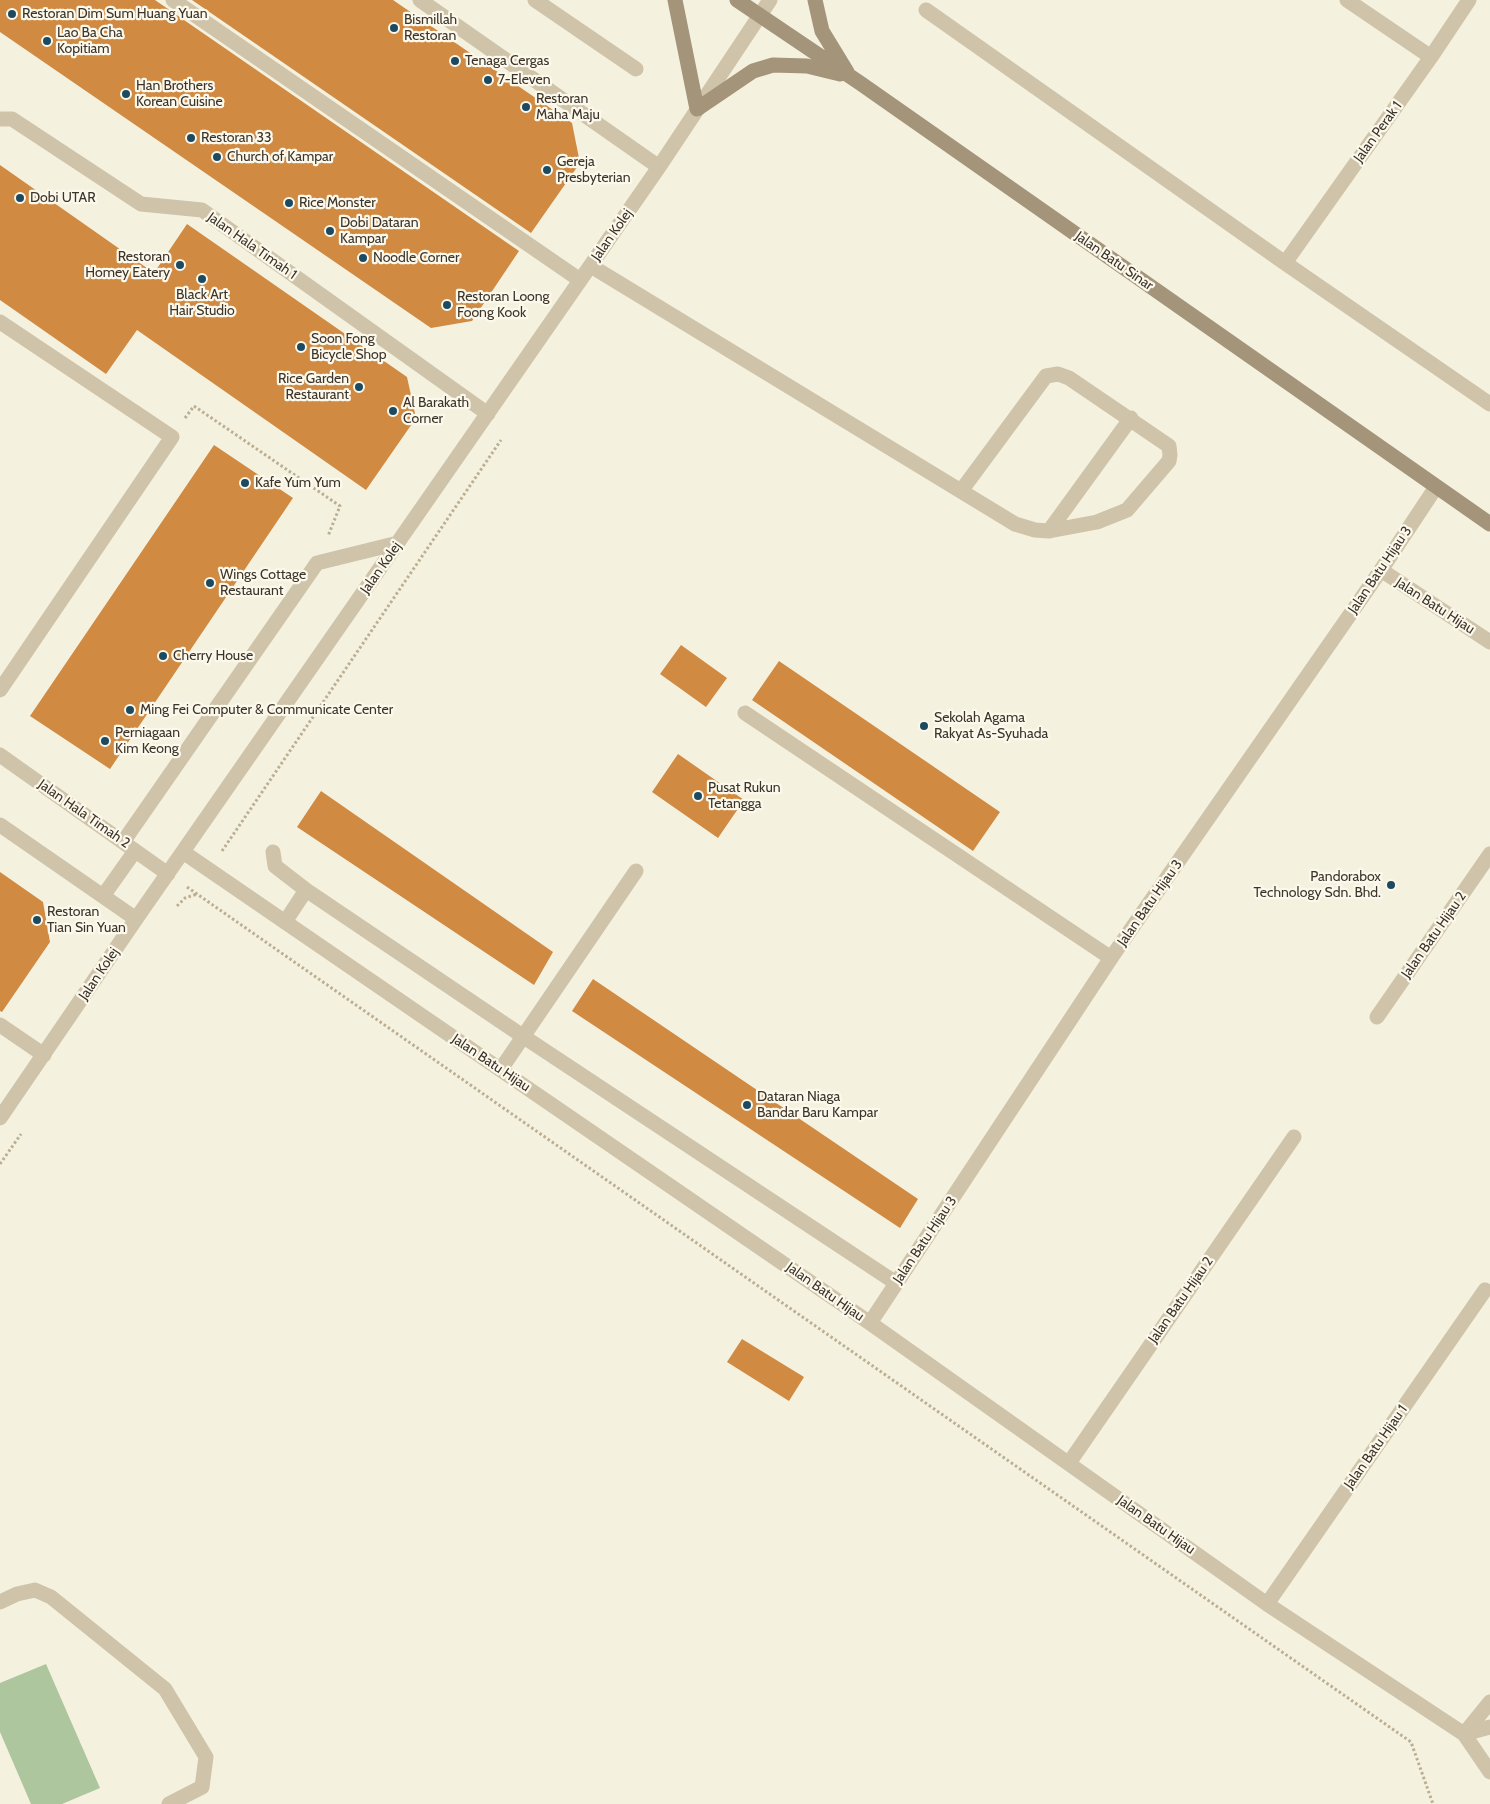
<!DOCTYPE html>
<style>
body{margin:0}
canvas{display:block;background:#f5f1df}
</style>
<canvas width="1490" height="1804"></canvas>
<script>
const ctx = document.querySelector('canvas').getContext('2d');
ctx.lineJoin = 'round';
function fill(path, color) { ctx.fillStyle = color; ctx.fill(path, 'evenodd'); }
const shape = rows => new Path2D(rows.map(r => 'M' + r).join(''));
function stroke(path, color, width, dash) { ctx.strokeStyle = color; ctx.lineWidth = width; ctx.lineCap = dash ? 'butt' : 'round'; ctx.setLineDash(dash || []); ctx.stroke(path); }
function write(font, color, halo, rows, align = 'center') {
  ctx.font = font + ' Cabin,sans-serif'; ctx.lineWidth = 4.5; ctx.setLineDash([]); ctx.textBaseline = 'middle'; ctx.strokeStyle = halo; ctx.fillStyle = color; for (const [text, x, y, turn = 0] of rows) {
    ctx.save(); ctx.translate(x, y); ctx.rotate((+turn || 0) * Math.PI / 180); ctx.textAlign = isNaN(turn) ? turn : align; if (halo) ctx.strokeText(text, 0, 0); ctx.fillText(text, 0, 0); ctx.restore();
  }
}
fill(shape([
 [46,1664,100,1788,62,1804,31,1804,0,1732,0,1683]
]), '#adc69d');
fill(shape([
 [0,0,155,0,519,251,472,321,431,328,0,32],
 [192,0,393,0,572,123,580,163,531,233],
 [0,165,154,273,187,224,407,377,416,418,366,490,137,330,106,374,0,300],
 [214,445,293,498,110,769,30,716],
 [681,645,727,678,706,707,660,674],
 [779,661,1000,812,973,851,752,700],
 [678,754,744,800,718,838,652,792],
 [321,791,553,952,534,985,297,827],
 [0,872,43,902,50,942,2,1012,0,1011],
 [593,979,918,1199,900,1228,572,1011],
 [742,1339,804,1377,789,1401,727,1362]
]), '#d08a42');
stroke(shape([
 [185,418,194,406,340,506,328,536],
 [222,851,501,440],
 [187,887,1411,1742,1433,1804],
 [177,906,185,898,197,894],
 [0,1164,21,1134]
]), '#bbaf93', 3, [2.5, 2.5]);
stroke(shape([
 [173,0,580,280],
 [591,266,1015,524,1035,530,1049,531,1131,418],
 [0,322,172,437,0,690],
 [961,491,1046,376,1058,374,1069,378,1169,446,1170,455,1169,461,1127,510,1097,522,1049,531],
 [745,713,1111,958],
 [273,852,275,866,306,890],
 [285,922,306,890,524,1037,896,1283],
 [0,1025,44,1055],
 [501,1069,636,871],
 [0,1602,17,1594,35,1590,51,1597,165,1689,206,1757,202,1787,169,1804]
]), '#cfc4a9', 15);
stroke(shape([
 [420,0,659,167],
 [535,0,636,69],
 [1347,0,1431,57],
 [926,10,1285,263,1490,404],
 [0,119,12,119,141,204,202,210,488,414],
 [1285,263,1431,57,1469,0],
 [1381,570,1490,642],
 [0,755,168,874],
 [0,825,136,919],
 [123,842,317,563,398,543],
 [183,852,870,1323,1267,1604,1464,1734,1490,1772],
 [103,896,135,851],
 [1377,1017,1490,854],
 [0,1118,136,919,659,167,770,0],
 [870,1323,1111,958,1381,570,1436,487],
 [1069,1463,1294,1137],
 [1267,1604,1485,1290],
 [1464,1734,1490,1702],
 [1464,1734,1490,1727]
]), '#cfc4a9', 15);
stroke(shape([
 [675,0,697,109,753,71,773,65,807,66,840,74],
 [737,0,860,83,1490,524],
 [815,0,822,31,847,72]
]), '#a3947a', 15);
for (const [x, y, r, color] of [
 [12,14,5,"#1b4a61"],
 [394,28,5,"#1b4a61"],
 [47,41,5,"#1b4a61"],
 [455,61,5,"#1b4a61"],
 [488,80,5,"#1b4a61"],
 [126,94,5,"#1b4a61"],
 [526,107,5,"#1b4a61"],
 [191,138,5,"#1b4a61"],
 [217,157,5,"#1b4a61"],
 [547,170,5,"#1b4a61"],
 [20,198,5,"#1b4a61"],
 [289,203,5,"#1b4a61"],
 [330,231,5,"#1b4a61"],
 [363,258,5,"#1b4a61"],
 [180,265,5,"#1b4a61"],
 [202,279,5,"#1b4a61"],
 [447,305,5,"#1b4a61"],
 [301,347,5,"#1b4a61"],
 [359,387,5,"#1b4a61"],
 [393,411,5,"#1b4a61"],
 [245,483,5,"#1b4a61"],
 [210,583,5,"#1b4a61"],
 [163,656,5,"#1b4a61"],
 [130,710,5,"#1b4a61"],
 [924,726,5,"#1b4a61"],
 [105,741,5,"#1b4a61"],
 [698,796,5,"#1b4a61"],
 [1391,885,5,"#1b4a61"],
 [37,920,5,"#1b4a61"],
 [747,1105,5,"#1b4a61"]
]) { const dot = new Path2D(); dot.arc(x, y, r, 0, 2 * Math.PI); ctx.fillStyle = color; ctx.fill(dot); stroke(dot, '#fcf9ec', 2); }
write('14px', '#3c342a', '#fcf9ec', [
 ["Restoran Dim Sum Huang Yuan",22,14],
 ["Bismillah",404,20],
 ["Restoran",404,36],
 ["Lao Ba Cha",57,33],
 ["Kopitiam",57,49],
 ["Tenaga Cergas",465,61],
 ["7-Eleven",498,80],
 ["Han Brothers",136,86],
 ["Korean Cuisine",136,102],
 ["Restoran",536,99],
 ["Maha Maju",536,115],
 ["Restoran 33",201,138],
 ["Church of Kampar",227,157],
 ["Gereja",557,162],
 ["Presbyterian",557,178],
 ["Dobi UTAR",30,198],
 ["Rice Monster",299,203],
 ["Dobi Dataran",340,223],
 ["Kampar",340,239],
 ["Restoran",170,257,"right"],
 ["Homey Eatery",170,273,"right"],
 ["Noodle Corner",373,258],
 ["Black Art",202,295,"center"],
 ["Hair Studio",202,311,"center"],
 ["Restoran Loong",457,297],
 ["Foong Kook",457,313],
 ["Soon Fong",311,339],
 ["Bicycle Shop",311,355],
 ["Rice Garden",349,379,"right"],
 ["Restaurant",349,395,"right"],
 ["Al Barakath",403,403],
 ["Corner",403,419],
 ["Kafe Yum Yum",255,483],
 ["Wings Cottage",220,575],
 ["Restaurant",220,591],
 ["Cherry House",173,656],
 ["Ming Fei Computer & Communicate Center",140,710],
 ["Sekolah Agama",934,718],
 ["Rakyat As-Syuhada",934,734],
 ["Perniagaan",115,733],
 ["Kim Keong",115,749],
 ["Pusat Rukun",708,788],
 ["Tetangga",708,804],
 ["Pandorabox",1381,877,"right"],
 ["Technology Sdn. Bhd.",1381,893,"right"],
 ["Restoran",47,912],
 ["Tian Sin Yuan",47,928],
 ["Dataran Niaga",757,1097],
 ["Bandar Baru Kampar",757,1113]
], 'left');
write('14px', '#3c342a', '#fcf9ec', [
 ["Jalan Perak 1",1378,132,-54],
 ["Jalan Kolej",612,235,-55],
 ["Jalan Hala Timah 1",252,246,35],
 ["Jalan Batu Sinar",1114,261,35],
 ["Jalan Kolej",381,568,-55],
 ["Jalan Batu Hijau 3",1380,570,-56],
 ["Jalan Batu Hijau",1435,606,33],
 ["Jalan Hala Timah 2",84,814,35],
 ["Jalan Batu Hijau 3",1150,903,-55],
 ["Jalan Batu Hijau 2",1434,935,-55],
 ["Jalan Kolej",99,974,-56],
 ["Jalan Batu Hijau",491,1063,34],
 ["Jalan Batu Hijau 3",925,1240,-56],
 ["Jalan Batu Hijau",825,1292,35],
 ["Jalan Batu Hijau 2",1181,1300,-55],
 ["Jalan Batu Hijau 1",1376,1447,-55],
 ["Jalan Batu Hijau",1156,1525,35]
]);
</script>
